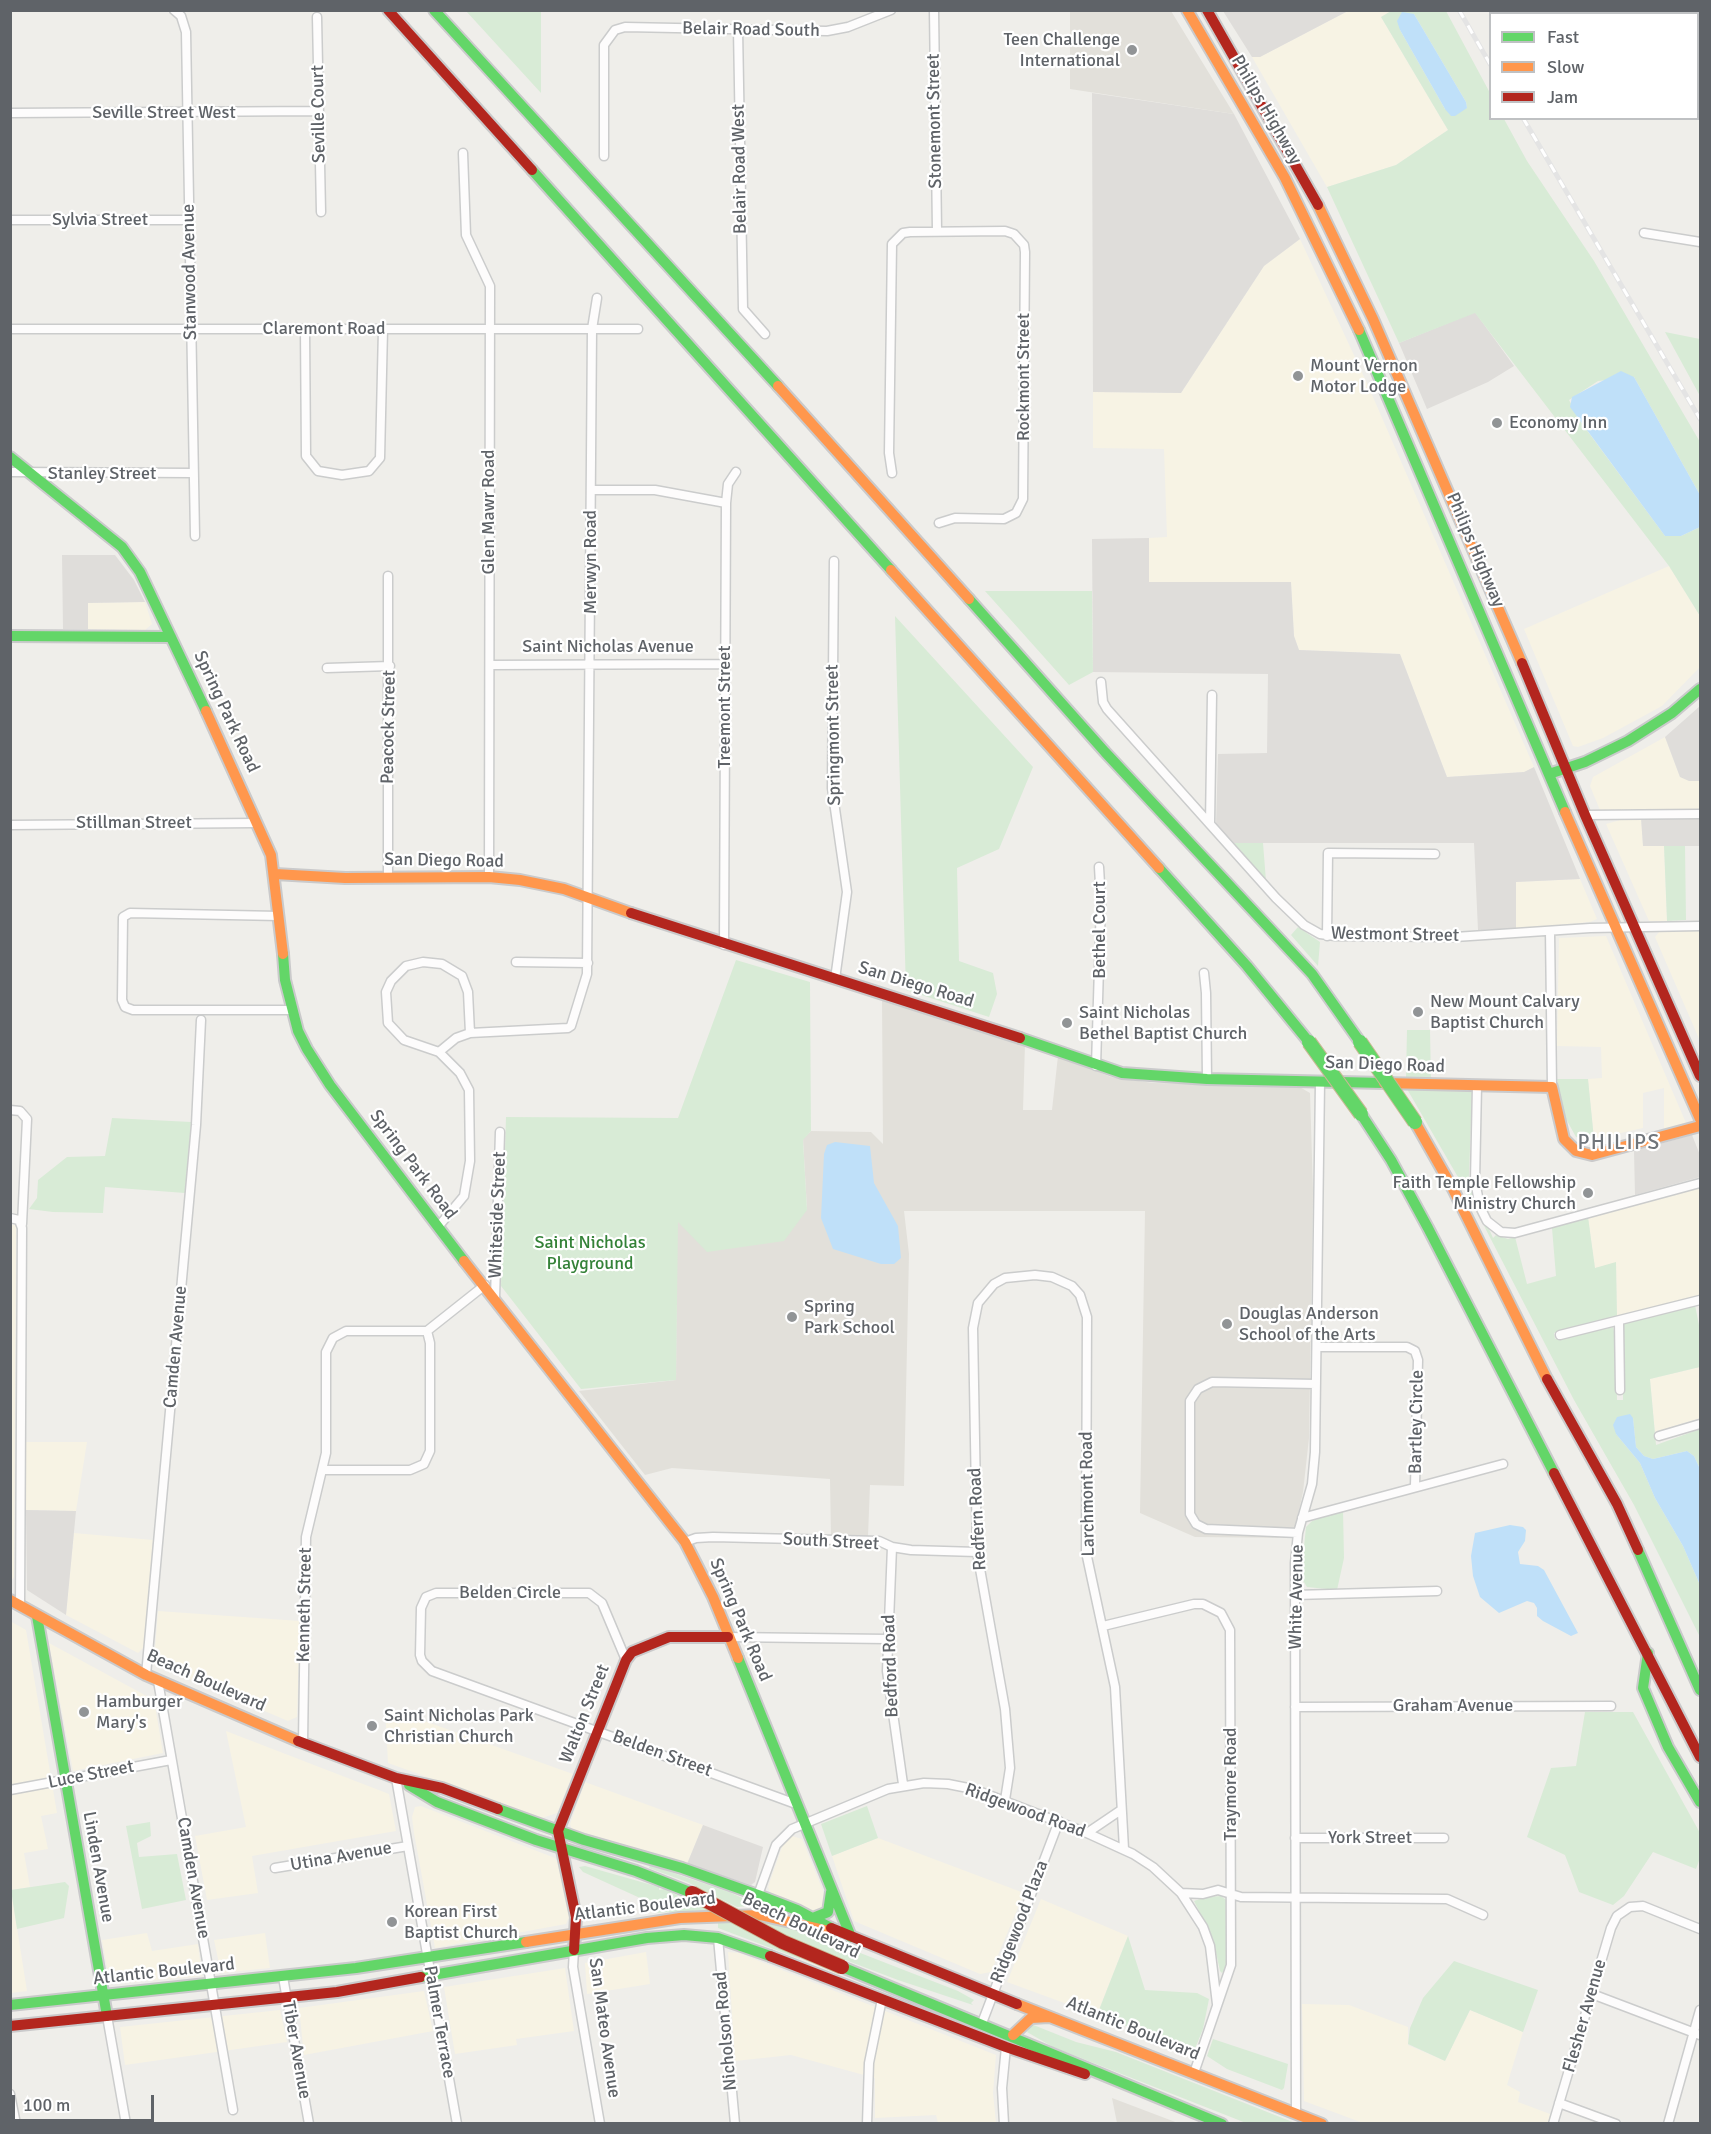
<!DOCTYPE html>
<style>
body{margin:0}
#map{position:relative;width:1711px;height:2134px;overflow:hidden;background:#efeeea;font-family:Signika,sans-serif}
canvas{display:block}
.frame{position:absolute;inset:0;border:12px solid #5f6368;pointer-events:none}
.legend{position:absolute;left:1489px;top:12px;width:210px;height:108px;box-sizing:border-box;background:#fff;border:2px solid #bfc1c3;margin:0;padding:8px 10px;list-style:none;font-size:18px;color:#5f6368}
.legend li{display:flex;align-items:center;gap:12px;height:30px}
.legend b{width:30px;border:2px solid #bfc1c3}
.scale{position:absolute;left:12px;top:2095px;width:142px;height:27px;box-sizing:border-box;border:3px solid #5f6368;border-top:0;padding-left:8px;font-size:18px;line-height:21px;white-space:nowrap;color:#5f6368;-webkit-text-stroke:4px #fff;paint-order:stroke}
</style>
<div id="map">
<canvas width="1711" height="2134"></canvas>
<div class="frame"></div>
<ul class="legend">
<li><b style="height:8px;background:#63d668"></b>Fast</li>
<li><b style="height:8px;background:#ff974d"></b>Slow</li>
<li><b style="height:8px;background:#b3261e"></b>Jam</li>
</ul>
<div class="scale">100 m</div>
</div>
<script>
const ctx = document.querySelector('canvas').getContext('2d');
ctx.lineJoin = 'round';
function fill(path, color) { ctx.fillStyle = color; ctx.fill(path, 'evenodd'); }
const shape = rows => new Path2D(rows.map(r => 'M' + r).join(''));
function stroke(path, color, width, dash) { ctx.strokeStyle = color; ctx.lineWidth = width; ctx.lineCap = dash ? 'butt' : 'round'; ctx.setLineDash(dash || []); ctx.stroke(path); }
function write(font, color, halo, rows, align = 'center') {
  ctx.font = font + ' Signika,sans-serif'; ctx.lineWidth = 4.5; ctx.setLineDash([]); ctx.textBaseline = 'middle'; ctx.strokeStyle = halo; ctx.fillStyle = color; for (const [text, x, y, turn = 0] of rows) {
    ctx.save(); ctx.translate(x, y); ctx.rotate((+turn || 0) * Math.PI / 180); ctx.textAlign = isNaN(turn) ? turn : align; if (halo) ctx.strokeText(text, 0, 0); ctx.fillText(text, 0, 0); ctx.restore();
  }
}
fill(shape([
 [1348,11,1391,11,1381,17,1448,130,1396,165,1327,187,1252,57,1260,57],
 [1300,239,1366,381,1534,767,1525,772,1447,777,1400,654,1299,650,1294,636,1291,582,1149,582,1149,538,1167,537,1164,449,1093,448,1093,392,1181,393,1264,266],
 [1669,566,1700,616,1700,667,1662,706,1603,738,1578,747,1573,746,1524,629],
 [145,602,152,624,145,630,88,629,88,603],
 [1665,737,1680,777,1700,781,1700,809,1600,810,1590,786,1593,777],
 [1641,818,1643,845,1664,846,1667,921,1649,921,1606,824,1624,819],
 [1580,879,1597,919,1590,922,1516,929,1516,882],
 [1700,929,1700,1041,1655,937,1660,931],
 [1606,936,1686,1123,1664,1130,1664,1088,1643,1093,1643,1128,1594,1139,1588,1079,1602,1078,1601,1047,1557,1046,1559,938],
 [1700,1187,1700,1297,1617,1317,1616,1263,1595,1268,1588,1217],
 [10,1225,16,1225,14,1577,11,1581],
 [1700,1367,1700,1418,1655,1432,1650,1379],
 [26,1442,87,1442,76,1511,26,1510],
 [74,1533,153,1540,144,1647,138,1653,66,1615],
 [158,1611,300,1621,297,1717,288,1721,159,1666,154,1661],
 [10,1621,26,1630,57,1813,41,1816,48,1849,24,1853,30,1887,11,1890,27,1991,11,1993],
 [49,1643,154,1700,163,1753,73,1771],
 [385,1707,573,1774,557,1813,542,1818,388,1763],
 [226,1731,389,1794,396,1831,252,1856,258,1893,207,1900,195,1836,246,1827],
 [585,1782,703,1825,687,1864,572,1829,570,1824],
 [421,1806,555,1858,560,1867,569,1917,566,1924,435,1948,414,1833,412,1817,415,1807],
 [792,1836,802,1839,827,1901,826,1908,816,1912,771,1894,768,1887,783,1844],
 [878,1838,1024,1893,991,1972,980,1974,854,1921,832,1856],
 [1041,1899,1128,1936,1097,2015,1007,1982],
 [147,1933,152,1951,198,1944,202,1976,110,1984,102,1940],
 [265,1933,270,1968,221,1973,214,1940],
 [646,1952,650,1984,587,1994,585,1963],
 [728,1952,739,1953,996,2055,993,2093,996,2123,938,2123,936,2115,875,2118,875,2078,791,2055,735,2061],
 [565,1968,574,2031,516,2039,517,2045,455,2054,444,1987],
 [424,1991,433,2031,304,2055,299,2008],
 [1302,2004,1349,2005,1408,2027,1408,2045,1445,2061,1470,2010,1523,2032,1507,2085,1520,2092,1518,2102,1550,2114,1548,2123,1363,2123,1304,2101],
 [280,2010,287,2042,125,2065,120,2027]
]), '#f7f3e4');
fill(shape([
 [1223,11,1348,11,1260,57,1252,57],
 [1092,93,1234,114,1300,239,1264,266,1181,393,1093,392],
 [1475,312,1514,366,1488,382,1427,409,1399,343],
 [1149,538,1149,582,1291,582,1294,636,1299,650,1400,654,1447,777,1524,772,1534,767,1580,879,1516,882,1516,929,1478,930,1474,843,1234,843,1216,825,1218,754,1267,753,1268,674,1093,672,1092,539],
 [62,555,115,555,134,580,145,602,88,603,88,629,63,629],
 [1700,706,1700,781,1689,781,1680,777,1665,737],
 [1700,817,1700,846,1643,846,1641,818],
 [1692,1135,1700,1155,1700,1177,1635,1195,1634,1151],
 [26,1510,76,1511,66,1615,27,1590],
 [703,1825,763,1847,755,1882,751,1885,687,1864]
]), '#dfddda');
fill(shape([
 [1070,11,1171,11,1234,114,1070,89],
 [882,998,1025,1044,1023,1110,1052,1110,1058,1056,1111,1077,1153,1083,1298,1086,1310,1093,1313,1190,1309,1438,1303,1492,1293,1538,1195,1537,1140,1513,1145,1211,904,1211,909,1254,904,1486,870,1485,868,1536,831,1536,830,1479,672,1468,645,1475,579,1391,676,1380,677,1221,807,1210,803,1139,811,1131,871,1132,883,1144],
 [1112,2098,1178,2123,1117,2123]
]), '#e2e0da');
fill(shape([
 [466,11,541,11,541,93],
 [1391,11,1446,11,1490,93,1490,118,1504,119,1527,161,1594,261,1700,442,1700,495,1634,377,1598,381,1569,400,1580,421,1665,536,1681,536,1700,527,1700,616,1669,566,1475,313,1399,343,1327,187,1396,165,1448,130,1381,17],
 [1414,14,1466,102,1467,108,1445,109,1400,30],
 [1665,332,1700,339,1700,396],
 [985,591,1092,591,1093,672,1069,685],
 [895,616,1033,767,999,849,957,868,959,961,993,973,997,994,989,1017,906,990],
 [1234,843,1263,843,1266,881],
 [1664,846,1685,846,1686,920,1667,921],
 [1298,927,1320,942,1318,966,1291,935],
 [736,960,810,982,811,1131,803,1140,807,1210,784,1241,707,1252,678,1222,676,1380,581,1389,501,1286,506,1117,678,1118],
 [1407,1030,1430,1030,1431,1080,1407,1080,1406,1077],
 [1557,1079,1588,1079,1594,1139,1576,1137,1565,1117],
 [1407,1089,1472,1091,1469,1176,1473,1192,1493,1238,1496,1235,1508,1239,1515,1237,1527,1284,1556,1276,1552,1228,1588,1217,1595,1268,1616,1262,1617,1317,1554,1333,1555,1339,1613,1327,1616,1339,1617,1400,1623,1400,1623,1323,1695,1305,1700,1330,1700,1367,1650,1379,1656,1445,1700,1429,1700,1469,1694,1456,1687,1451,1653,1459,1644,1456,1636,1447,1633,1418,1616,1434,1640,1463,1655,1498,1683,1546,1700,1585,1700,1637,1634,1505,1574,1400,1466,1191],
 [112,1118,191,1122,185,1193,105,1187,103,1213,53,1212,29,1209,37,1198,38,1180,67,1157,105,1156],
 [1343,1510,1344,1558,1337,1590,1307,1587,1301,1577,1306,1527,1312,1521],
 [1585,1712,1633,1712,1700,1833,1700,1858,1696,1869,1653,1852,1624,1896,1613,1905,1579,1892,1565,1855,1527,1837,1551,1768,1576,1766],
 [867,1806,878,1838,832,1856,821,1824],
 [150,1822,151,1836,137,1843,139,1857,177,1854,186,1900,142,1909,126,1826],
 [650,1865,729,1892,749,1901,749,1906,737,1907,687,1882,649,1868],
 [585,1866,659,1887,659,1890,664,1889,709,1910,653,1913,651,1903,583,1872,579,1867],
 [65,1882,69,1886,64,1918,17,1929,11,1890],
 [1221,1896,1226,1900,1227,1966,1222,1973,1220,1971,1213,1939,1194,1901,1206,1897],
 [718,1921,757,1921,796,1928,958,1991,974,2000,971,2003,973,2005,898,1980,806,1945,800,1959,718,1928],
 [1128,1936,1145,1990,1197,1993,1209,1999,1203,2029,1194,2051,1097,2015],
 [1454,1961,1538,1990,1523,2032,1470,2010,1445,2061,1408,2044,1410,2028,1423,1998],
 [1031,2024,1076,2042,1116,2052,1295,2123,1246,2123,1053,2047,1027,2032],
 [1213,2039,1288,2064,1284,2088,1282,2090,1227,2069,1207,2056]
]), '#d8ebd6');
fill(shape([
 [1402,12,1414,14,1466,102,1467,108,1455,116,1451,116,1445,109,1400,30,1397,21],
 [1621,371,1634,377,1700,495,1700,527,1681,536,1665,536,1570,407,1572,397],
 [835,1142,870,1146,874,1183,898,1226,901,1258,894,1264,881,1264,833,1249,821,1218,824,1154,827,1145],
 [1630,1414,1633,1418,1636,1447,1644,1456,1653,1459,1687,1451,1694,1456,1700,1469,1700,1585,1683,1546,1655,1498,1640,1463,1616,1434,1613,1425,1617,1417],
 [1510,1525,1523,1527,1526,1530,1525,1541,1518,1552,1520,1564,1538,1566,1544,1570,1578,1633,1571,1636,1543,1621,1537,1616,1537,1608,1534,1603,1527,1601,1499,1613,1480,1597,1473,1576,1471,1556,1475,1533]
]), '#bfe0f9');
const street = shape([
 [174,10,181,16,186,32,195,536],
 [934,10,937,231],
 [317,17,321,212],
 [738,29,743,309,765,334],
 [1698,91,1700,91],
 [10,113,318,111],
 [463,153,466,235,490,286,489,877],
 [604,156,604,45,615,30,625,27,827,31,848,27,891,10],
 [10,220,189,220],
 [1644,233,1700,242],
 [10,329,638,329],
 [305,329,306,456,318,471,342,475,369,471,380,458,383,329],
 [10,472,193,473],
 [892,473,889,453,892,244,903,233,910,232,1005,231,1014,234,1024,245,1025,252,1023,499,1016,513,1004,519,955,518,939,523],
 [591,490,655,490,726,503],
 [834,561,832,788,847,892,835,979],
 [491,665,725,664],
 [327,668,390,666],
 [1101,682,1103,702,1107,709,1276,898,1304,925,1320,934,1335,936,1455,937,1590,928,1700,926],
 [1585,815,1700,814],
 [1210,824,1212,695],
 [10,825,257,823],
 [388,878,388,576],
 [279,916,130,913,123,917,122,1000,125,1007,133,1010,292,1010],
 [1550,931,1552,1087],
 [1327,936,1328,853,1435,854],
 [724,945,726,503,728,484,736,472],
 [516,962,588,963],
 [1204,973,1206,993,1207,1079],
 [439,1052,404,1040,388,1023,386,992,391,981,406,966,423,962,442,964,462,976,468,992,470,1033],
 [1096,1066,1101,901,1099,867],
 [1477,1086,1475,1181,1480,1207,1487,1221,1501,1232,1515,1233,1700,1183],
 [10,1110,20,1111,27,1119,22,1224],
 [10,1218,19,1220,22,1228,20,1605],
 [438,1227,464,1196,470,1161,469,1090,460,1073,439,1052,456,1038,470,1033,568,1028,571,1026,587,974,592,329,597,298],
 [495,1298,500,1132],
 [1619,1321,1620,1390],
 [427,1331,485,1285],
 [1560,1335,1700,1300],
 [1317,1347,1407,1347,1415,1351,1418,1360,1415,1486],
 [1659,1436,1700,1424],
 [323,1470,410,1470,424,1464,430,1451,430,1343,427,1331],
 [1302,1518,1503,1464],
 [1298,1533,1206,1529,1196,1524,1190,1514,1190,1401,1198,1389,1212,1382,1316,1384],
 [685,1542,696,1538,713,1537,879,1541,892,1547,911,1550,977,1552],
 [892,1547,887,1671,903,1784],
 [1295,1595,1437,1591],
 [1103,1626,1194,1604,1203,1604,1221,1613,1230,1630,1231,1965,1194,2073],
 [728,1637,887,1639],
 [626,1660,602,1603,589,1593,436,1593,426,1597,421,1608,420,1655,422,1661,432,1671,796,1804],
 [146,1675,196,1125,201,1020],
 [158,1681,233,2110],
 [1295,1707,1611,1706],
 [303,1743,306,1537,326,1453,326,1352,333,1338,346,1331,427,1331],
 [396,1778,457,2124],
 [10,1790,171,1760],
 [1005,1800,1010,1768,1005,1709,977,1552,973,1328,978,1303,994,1284,1005,1278,1035,1275,1052,1277,1072,1286,1080,1295,1087,1317,1086,1552,1115,1687,1124,1849],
 [1087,1833,1121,1810],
 [1295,1838,1444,1838],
 [275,1868,408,1846],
 [1181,1893,1203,1927,1210,1946,1217,2004],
 [758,1895,776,1845,792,1829,888,1789,924,1783,948,1784,973,1789,1087,1833,1133,1854,1153,1867,1181,1893,1203,1894,1218,1890,1241,1897,1447,1899,1483,1915],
 [718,1938,735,2124],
 [574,1950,573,1967,600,2124],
 [283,1977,309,2124],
 [1592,1994,1700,2035],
 [107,2016,126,2124],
 [982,2023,1059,1821],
 [10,2094,16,2124],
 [1559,2103,1616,2124],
 [1296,2114,1295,1563,1298,1533,1312,1484,1315,1452,1320,1082],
 [867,2124,869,2063,882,1999],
 [1004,2124,1002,2088,1006,2047],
 [1553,2124,1611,1928,1617,1916,1630,1907,1643,1906,1700,1929],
 [1668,2124,1700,2010]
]);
const fast = shape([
 [434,10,778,386],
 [532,170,891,570],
 [1359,330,1565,812],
 [10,457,122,547,140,572,206,711],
 [969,599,1105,752,1312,974,1360,1042],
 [10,636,171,637],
 [1549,774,1585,762,1628,741,1672,713,1700,689],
 [1159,868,1247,966,1309,1042],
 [283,954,285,980,298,1031,307,1049,330,1085,464,1261],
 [1020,1038,1122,1073,1207,1079,1384,1083],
 [1361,1114,1391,1160,1428,1228,1554,1473],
 [1638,1550,1700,1690],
 [37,1616,107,2016],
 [1648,1653,1643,1688,1668,1747,1700,1802],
 [738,1658,851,1937],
 [409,1785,437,1802,536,1840,636,1871,692,1893],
 [498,1809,584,1840,682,1868,758,1895,797,1910,831,1928],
 [813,1918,828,1912,831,1892],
 [842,1967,1222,2124],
 [421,1977,647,1938,684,1935,718,1938,770,1956],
 [10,2005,356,1968,526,1942]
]);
const slow = shape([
 [1187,10,1285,178,1359,330],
 [1318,205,1373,319,1522,663],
 [778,386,969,599],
 [891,570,1159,868],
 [206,711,271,855,283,954],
 [1565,812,1700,1119],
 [275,874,345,878,489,877,520,880,564,889,631,913],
 [1384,1083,1552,1087,1564,1139,1576,1151,1592,1155,1700,1126],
 [1415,1122,1453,1189,1547,1379],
 [464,1261,685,1542,713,1597,738,1658],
 [10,1600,146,1675,298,1741],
 [526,1942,680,1918,760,1915,825,1930],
 [1017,2004,1322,2124],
 [1013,2035,1031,2018,1049,2017]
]);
const jam = shape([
 [388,10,532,170],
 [1207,10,1318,205],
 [1522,663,1585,815,1700,1076],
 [631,913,1020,1038],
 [1547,1379,1617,1504,1638,1550],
 [1554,1473,1700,1757],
 [298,1741,396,1778,442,1788,498,1809],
 [831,1928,1017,2004],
 [574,1950,576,1917,558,1831,626,1660,632,1652,669,1637,728,1637],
 [770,1956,1006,2047,1085,2074],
 [10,2026,337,1992,421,1977]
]);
stroke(street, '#cbcccc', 11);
stroke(fast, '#cacacb', 14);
stroke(slow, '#cacacb', 14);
stroke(jam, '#cacacb', 14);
stroke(street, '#fdfcfc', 8);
stroke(fast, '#63d668', 10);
stroke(slow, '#ff974d', 10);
stroke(jam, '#b3261e', 10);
const rail = shape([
 [1459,10,1490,64],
 [1523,118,1700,419]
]);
stroke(rail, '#e4e4e4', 5);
stroke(rail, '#fff', 3, [9]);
const fastBridge = shape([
 [1309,1042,1361,1114],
 [1360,1042,1415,1122]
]);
const jamBridge = shape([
 [692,1893,783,1942,842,1967]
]);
stroke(fastBridge, '#c8b996', 16, []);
stroke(jamBridge, '#c8b996', 16, []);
stroke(fastBridge, '#63d668', 14);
stroke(jamBridge, '#b3261e', 14);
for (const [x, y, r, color] of [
 [1132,50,6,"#919496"],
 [1298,376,6,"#919496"],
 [1497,423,6,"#919496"],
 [1418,1012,6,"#919496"],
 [1067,1023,6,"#919496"],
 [1588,1193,6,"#919496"],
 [792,1317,6,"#919496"],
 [1227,1324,6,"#919496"],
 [84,1712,6,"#919496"],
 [372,1726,6,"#919496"],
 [392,1922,6,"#919496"]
]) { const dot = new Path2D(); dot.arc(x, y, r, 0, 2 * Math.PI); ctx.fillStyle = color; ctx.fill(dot); stroke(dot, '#fff', 2); }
write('18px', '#5f6368', '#fff', [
 ["Belair Road South",751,30,1],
 ["Philips Highway",1266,110,60],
 ["Seville Street West",164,113],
 ["Seville Court",319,114,-91],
 ["Stonemont Street",935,121,-91],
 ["Belair Road West",740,169,-91],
 ["Sylvia Street",100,220],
 ["Stanwood Avenue",190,272,-91],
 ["Claremont Road",324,329],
 ["Rockmont Street",1024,377,-90],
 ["Stanley Street",102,474],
 ["Glen Mawr Road",489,512,-90],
 ["Philips Highway",1475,550,67],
 ["Merwyn Road",591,562,-90],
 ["Saint Nicholas Avenue",608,647],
 ["Treemont Street",725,707,-90],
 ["Spring Park Road",226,712,65],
 ["Peacock Street",389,727,-89],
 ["Springmont Street",834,735,-91],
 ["Stillman Street",134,823],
 ["San Diego Road",444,861,1],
 ["Bethel Court",1100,930,-90],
 ["Westmont Street",1395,935,1],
 ["San Diego Road",916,985,17],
 ["San Diego Road",1385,1065,2],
 ["Spring Park Road",413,1165,53],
 ["Whiteside Street",498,1215,-88],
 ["Camden Avenue",176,1347,-85],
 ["Bartley Circle",1417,1422,-89],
 ["Larchmont Road",1088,1494,-91],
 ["Redfern Road",978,1519,-93],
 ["South Street",831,1542,3],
 ["Belden Circle",510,1593],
 ["White Avenue",1297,1597,-89],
 ["Kenneth Street",305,1605,-89],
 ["Spring Park Road",740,1620,67],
 ["Bedford Road",891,1666,-92],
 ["Beach Boulevard",206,1681,24],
 ["Graham Avenue",1453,1706],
 ["Walton Street",585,1714,-68],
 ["Belden Street",662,1754,20],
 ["Luce Street",91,1775,-11],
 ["Traymore Road",1231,1784,-90],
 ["Ridgewood Road",1025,1811,20],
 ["York Street",1370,1838],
 ["Utina Avenue",341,1857,-10],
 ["Linden Avenue",98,1867,80],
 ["Camden Avenue",193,1878,80],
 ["Atlantic Boulevard",645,1907,-7],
 ["Ridgewood Plaza",1020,1922,-69],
 ["Beach Boulevard",801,1926,26],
 ["Atlantic Boulevard",164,1972,-6],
 ["Flesher Avenue",1585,2016,-74],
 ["Palmer Terrace",439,2022,80],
 ["San Mateo Avenue",604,2028,82],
 ["Atlantic Boulevard",1133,2029,22],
 ["Nicholson Road",726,2031,-95],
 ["Tiber Avenue",296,2050,80]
]);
write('18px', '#5f6368', '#fff', [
 ["Teen Challenge",1120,40,"right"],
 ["International",1120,61,"right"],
 ["Mount Vernon",1310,366],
 ["Motor Lodge",1310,387],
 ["Economy Inn",1509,423],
 ["New Mount Calvary",1430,1002],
 ["Baptist Church",1430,1023],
 ["Saint Nicholas",1079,1013],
 ["Bethel Baptist Church",1079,1034],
 ["Faith Temple Fellowship",1576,1183,"right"],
 ["Ministry Church",1576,1204,"right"],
 ["Spring",804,1307],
 ["Park School",804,1328],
 ["Douglas Anderson",1239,1314],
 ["School of the Arts",1239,1335],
 ["Hamburger",96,1702],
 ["Mary's",96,1723],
 ["Saint Nicholas Park",384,1716],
 ["Christian Church",384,1737],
 ["Korean First",404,1912],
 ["Baptist Church",404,1933]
], 'left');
write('18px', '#348238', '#fff', [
 ["Saint Nicholas",590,1243],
 ["Playground",590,1264]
]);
ctx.letterSpacing = '1.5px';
write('21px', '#70757a', '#fff', [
 ["PHILIPS",1619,1143]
]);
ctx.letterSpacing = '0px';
</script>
